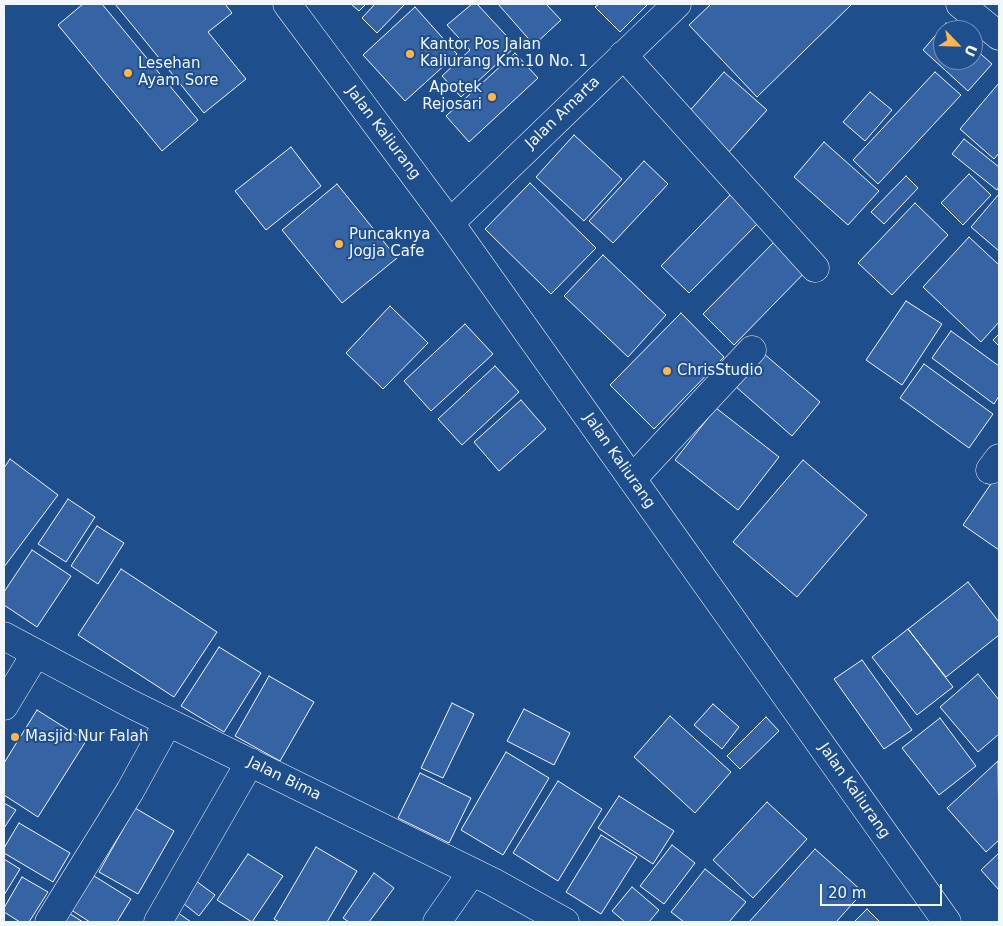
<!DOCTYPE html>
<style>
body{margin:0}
#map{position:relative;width:1003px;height:926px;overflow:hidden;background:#1f4e8c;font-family:"DejaVu Sans",sans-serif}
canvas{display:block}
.frame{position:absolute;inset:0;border:5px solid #f2f6ff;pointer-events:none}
.north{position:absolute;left:933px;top:20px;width:50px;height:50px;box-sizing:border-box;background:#1f4e8c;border:1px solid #7391ba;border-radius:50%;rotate:114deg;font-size:14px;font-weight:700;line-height:20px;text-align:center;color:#f2f6ff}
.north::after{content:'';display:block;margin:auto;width:18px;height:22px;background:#ffb74d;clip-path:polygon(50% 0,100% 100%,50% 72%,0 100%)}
.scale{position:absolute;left:820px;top:884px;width:122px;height:22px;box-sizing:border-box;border:2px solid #f2f6ff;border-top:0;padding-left:6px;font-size:15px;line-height:18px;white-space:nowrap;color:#f2f6ff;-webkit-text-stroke:4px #1f4e8c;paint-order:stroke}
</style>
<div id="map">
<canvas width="1003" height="926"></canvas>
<div class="frame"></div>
<div class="north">U</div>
<div class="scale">20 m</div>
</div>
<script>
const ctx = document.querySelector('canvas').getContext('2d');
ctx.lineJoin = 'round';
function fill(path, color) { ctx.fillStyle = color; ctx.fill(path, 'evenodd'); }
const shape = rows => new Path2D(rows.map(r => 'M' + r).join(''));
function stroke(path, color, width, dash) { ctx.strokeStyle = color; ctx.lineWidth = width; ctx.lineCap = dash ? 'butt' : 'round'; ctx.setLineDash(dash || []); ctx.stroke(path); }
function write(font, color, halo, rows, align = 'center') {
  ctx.font = font + ' "DejaVu Sans",sans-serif'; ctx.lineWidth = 4; ctx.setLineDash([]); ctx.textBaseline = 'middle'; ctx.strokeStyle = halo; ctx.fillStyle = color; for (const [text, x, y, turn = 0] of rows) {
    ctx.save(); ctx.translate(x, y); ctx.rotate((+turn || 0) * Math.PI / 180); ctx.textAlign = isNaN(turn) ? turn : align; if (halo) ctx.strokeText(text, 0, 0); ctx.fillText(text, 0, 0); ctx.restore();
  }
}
const building = shape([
 [83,4,102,4,198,120,162,151,58,25,83,4],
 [115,4,225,4,232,13,208,32,246,79,204,113,115,4],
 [351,4,366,4,359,11,351,4],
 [375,4,405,4,377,33,362,18,375,4],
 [472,4,477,4,516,46,461,97,442,76,470,50,447,25,472,4],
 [498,4,546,4,561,20,534,45,498,4],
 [599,4,648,4,620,32,595,7,599,4],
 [711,4,852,4,757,97,689,25,711,4],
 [415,7,457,54,405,101,363,55,415,7],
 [946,23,954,30,943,30,943,60,973,60,973,47,992,64,968,91,923,50,946,23],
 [515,53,538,78,469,142,446,116,515,53],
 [724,72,767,110,728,153,686,115,724,72],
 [935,72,961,95,878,184,853,160,935,72],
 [999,83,999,153,994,159,960,129,999,83],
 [870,92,892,110,865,141,843,122,870,92],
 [574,135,622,179,584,221,536,177,574,135],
 [964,139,999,167,999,186,997,190,952,154,964,139],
 [824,142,879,191,848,225,794,177,824,142],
 [291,147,321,186,266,230,235,191,291,147],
 [644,161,668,184,613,243,589,221,644,161],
 [969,174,991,195,963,225,941,203,969,174],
 [906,176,918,188,884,224,871,212,906,176],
 [530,183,596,248,551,294,485,229,530,183],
 [337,184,397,258,342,303,282,230,337,184],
 [733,192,761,220,689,293,661,266,733,192],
 [999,194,999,251,971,227,999,194],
 [915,203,948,235,892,295,858,263,915,203],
 [780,236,811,266,734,345,703,314,780,236],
 [969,237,999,265,999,322,981,342,923,287,969,237],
 [603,255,666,315,628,357,564,296,603,255],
 [906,301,942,324,902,385,866,360,906,301],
 [390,306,428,343,383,389,346,353,390,306],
 [681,313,724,357,654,429,610,385,681,313],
 [465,324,493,354,431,411,404,381,465,324],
 [951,331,999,366,999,396,994,404,932,358,951,331],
 [999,334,999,346,993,340,999,334],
 [763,353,820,402,792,436,735,386,763,353],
 [924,364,993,414,969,448,900,398,924,364],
 [495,366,519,392,462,445,438,419,495,366],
 [521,400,546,429,499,471,474,442,521,400],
 [716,408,779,457,738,510,675,460,716,408],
 [10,459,58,495,4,567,4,468,10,459],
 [803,460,867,515,797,597,733,542,803,460],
 [999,472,999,550,963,525,999,472],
 [68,499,95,517,66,562,38,544,68,499],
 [97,526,124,543,98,584,71,566,97,526],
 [32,550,71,576,37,627,4,605,4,592,32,550],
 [121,569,217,632,174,697,78,635,121,569],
 [968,582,999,622,999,635,946,677,908,629,968,582],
 [908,629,953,687,917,715,872,657,908,629],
 [219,647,261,673,224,732,181,706,219,647],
 [862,660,912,730,884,749,834,679,862,660],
 [978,674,999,700,999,734,978,752,940,707,978,674],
 [269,676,314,702,280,761,235,736,269,676],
 [452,703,474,714,443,778,421,768,452,703],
 [713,704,739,727,722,749,694,725,713,704],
 [524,709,570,733,554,765,507,741,524,709],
 [37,710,86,741,38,817,4,795,4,763,37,710],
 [670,716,731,772,695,813,634,757,670,716],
 [766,717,779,731,740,769,727,756,766,717],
 [940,718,976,766,939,795,902,748,940,718],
 [506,752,549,778,503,855,461,830,506,752],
 [998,761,999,840,986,852,947,808,998,761],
 [420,773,471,798,449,843,398,818,420,773],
 [558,781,602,809,558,881,513,853,558,781],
 [619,796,674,831,653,864,598,828,619,796],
 [767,802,807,839,753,898,713,860,767,802],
 [4,803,16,810,4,828,4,803],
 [135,808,174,831,138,894,99,872,135,808],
 [19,823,70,853,53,882,4,853,4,848,19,823],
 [601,835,637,857,601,914,566,892,601,835],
 [672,845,695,863,664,904,640,886,672,845],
 [316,847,357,871,327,922,279,922,274,919,316,847],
 [815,849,863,892,836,922,749,922,815,849],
 [999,853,999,890,981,870,999,853],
 [248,854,283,876,252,922,217,900,248,854],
 [4,859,20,869,4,895,4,859],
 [705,869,746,902,729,922,684,922,671,912,705,869],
 [86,871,131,899,117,922,90,922,65,906,86,871],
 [374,873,394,888,369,922,349,922,343,918,374,873],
 [22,877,48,892,29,922,20,922,4,912,4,908,22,877],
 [192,878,215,895,199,916,178,899,192,878],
 [632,887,659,910,649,922,625,922,612,911,632,887],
 [867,909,880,922,854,922,867,909],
 [64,910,83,922,57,922,64,910],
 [177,912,191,922,170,922,177,912]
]);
fill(building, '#3563a3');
stroke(building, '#f2f6ff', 1);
const minor = shape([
 [960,4,999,36],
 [623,55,815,268],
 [450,223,677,4],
 [990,470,999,458],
 [632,479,752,350],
 [4,636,131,704,493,882,565,922],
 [4,706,36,653],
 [49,922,130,791,168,722],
 [158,922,250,762],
 [437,922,472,872]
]);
const major = shape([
 [287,4,450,223,947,922]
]);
stroke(minor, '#f2f6ff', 29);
stroke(major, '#f2f6ff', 29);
stroke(minor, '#1f4e8c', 28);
stroke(major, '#1f4e8c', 28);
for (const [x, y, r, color] of [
 [410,54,5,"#ffb74d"],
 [128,73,5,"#ffb74d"],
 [492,97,5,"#ffb74d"],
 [339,244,5,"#ffb74d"],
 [667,371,5,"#ffb74d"],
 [15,737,5,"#ffb74d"]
]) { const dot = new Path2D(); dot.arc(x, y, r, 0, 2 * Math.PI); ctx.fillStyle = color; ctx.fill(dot); stroke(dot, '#1f4e8c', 2); }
write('15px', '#f2f6ff', '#1f4e8c', [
 ["Kantor Pos Jalan",420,45],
 ["Kaliurang Km.10 No. 1",420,62],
 ["Lesehan",138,64],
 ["Ayam Sore",138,81],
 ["Apotek",482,88,"right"],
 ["Rejosari",482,105,"right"],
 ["Puncaknya",349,235],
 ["Jogja Cafe",349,252],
 ["ChrisStudio",677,371],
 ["Masjid Nur Falah",25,737]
], 'left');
write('15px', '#f2f6ff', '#1f4e8c', [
 ["Jalan Amarta",563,113,-44],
 ["Jalan Kaliurang",383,133,53],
 ["Jalan Kaliurang",619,461,55],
 ["Jalan Bima",284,779,26],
 ["Jalan Kaliurang",854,791,55]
]);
</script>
